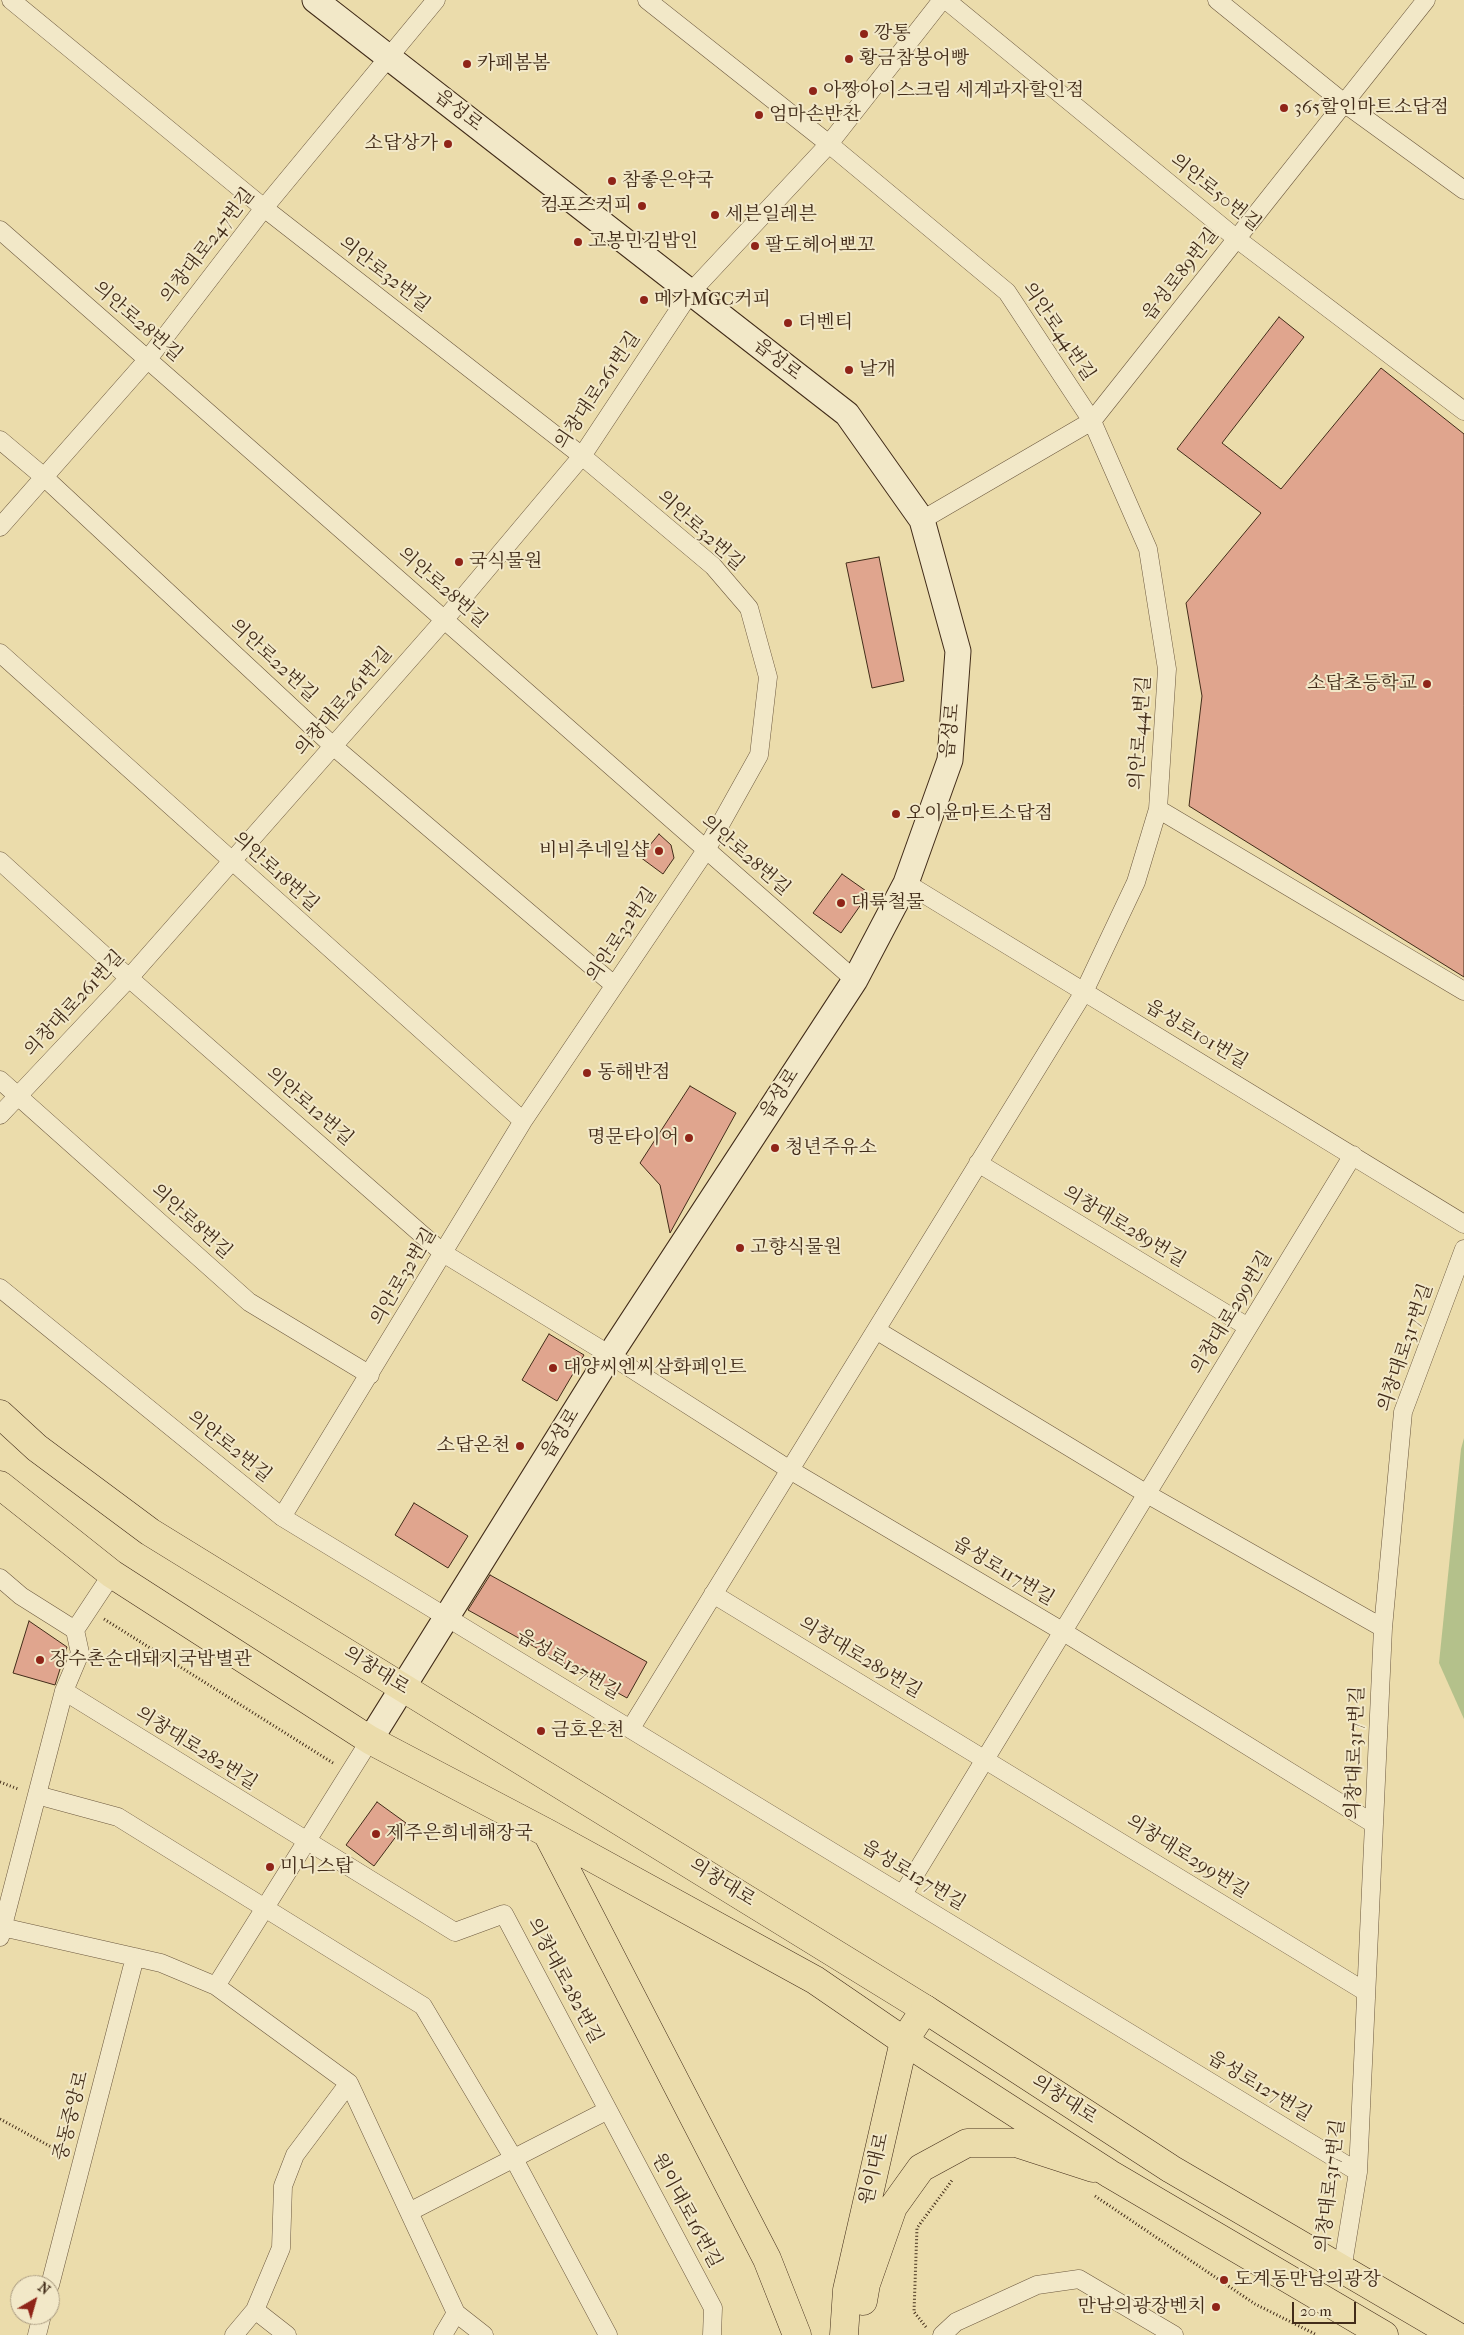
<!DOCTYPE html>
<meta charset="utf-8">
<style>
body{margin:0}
#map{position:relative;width:1464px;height:2335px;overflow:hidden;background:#ebdcab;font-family:"IM FELL French Canon",serif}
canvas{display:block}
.north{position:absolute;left:10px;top:2275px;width:50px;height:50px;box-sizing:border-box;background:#f2e8c8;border:1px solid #ac9d82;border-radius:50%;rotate:38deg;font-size:14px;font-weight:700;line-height:20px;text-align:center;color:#422c19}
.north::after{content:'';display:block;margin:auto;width:18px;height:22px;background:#8f2418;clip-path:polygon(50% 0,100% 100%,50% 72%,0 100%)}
.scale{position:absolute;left:1292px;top:2302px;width:64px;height:22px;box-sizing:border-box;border:2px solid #422c19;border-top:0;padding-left:6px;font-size:15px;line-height:18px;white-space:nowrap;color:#422c19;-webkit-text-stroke:4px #f2e8c8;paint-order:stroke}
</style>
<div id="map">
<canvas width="1464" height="2335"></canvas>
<div class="north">N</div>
<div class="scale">20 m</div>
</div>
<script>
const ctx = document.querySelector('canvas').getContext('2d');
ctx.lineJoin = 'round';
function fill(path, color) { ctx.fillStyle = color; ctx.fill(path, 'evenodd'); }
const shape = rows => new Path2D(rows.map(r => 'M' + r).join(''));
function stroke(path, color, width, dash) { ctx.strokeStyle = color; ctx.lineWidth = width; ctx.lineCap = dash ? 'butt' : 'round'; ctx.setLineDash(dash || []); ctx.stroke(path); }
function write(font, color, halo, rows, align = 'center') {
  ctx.font = font + ' "IM FELL French Canon","Noto Serif KR",serif'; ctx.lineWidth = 4; ctx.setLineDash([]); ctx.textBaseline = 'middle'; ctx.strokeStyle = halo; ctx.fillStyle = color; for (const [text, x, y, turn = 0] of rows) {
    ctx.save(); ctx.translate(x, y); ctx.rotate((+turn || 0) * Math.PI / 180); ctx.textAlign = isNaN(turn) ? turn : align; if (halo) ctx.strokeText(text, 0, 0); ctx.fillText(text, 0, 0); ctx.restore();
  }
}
fill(shape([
 [1464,1438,1464,1719,1439,1663,1461,1449]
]), '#b4c18b');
const building = shape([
 [1279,317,1304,337,1222,443,1281,489,1381,368,1464,434,1464,977,1189,806,1202,696,1186,603,1261,513,1177,449,1279,317],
 [879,557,904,681,872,688,846,563,879,557],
 [659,834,671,845,674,858,663,874,640,857,659,834],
 [842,874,869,893,841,933,813,913,842,874],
 [690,1086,736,1113,670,1233,660,1185,640,1163,690,1086],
 [549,1334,584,1355,557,1401,522,1380,549,1334],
 [414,1503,468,1536,448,1568,395,1535,414,1503],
 [490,1575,647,1662,627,1698,468,1610,490,1575],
 [29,1621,67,1647,55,1685,13,1673,29,1621],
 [377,1802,406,1823,374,1866,346,1845,377,1802]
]);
fill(building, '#e0a58e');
stroke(building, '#422c19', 1);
const street = shape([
 [11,0,264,208,582,456,713,566,749,608,768,677,759,755,706,850,523,1121,282,1517],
 [946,0,1237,239,1464,411],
 [1217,0,1344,103,1464,190],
 [0,230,855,980],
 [0,440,44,477,333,746,614,985],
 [922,520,1092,421,1426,0],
 [0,527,148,359,264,208,436,0],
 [0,653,523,1121],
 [1158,809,1464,991],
 [0,861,129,978,443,1253,610,1355,790,1470,1062,1631,1374,1824],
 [906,883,1464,1224],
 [0,1080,249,1302,370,1375],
 [0,1115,129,978,445,619,582,456,690,293,829,144,942,0],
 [978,1163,1248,1327],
 [0,1288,282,1517,1358,2172],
 [876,1330,1147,1494,1383,1628],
 [0,1578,21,1596,75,1630,112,1574],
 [713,1594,1366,1992],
 [64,1691,455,1932,504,1914,713,2308,712,2335],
 [631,1728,1084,992,1136,882,1158,809,1167,669,1148,549,1092,421,1007,292,829,144,647,0],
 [37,1795,118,1817,423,2006,514,2159,608,2335],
 [903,1894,1353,1155],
 [2,1927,161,1963,216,1986,349,2083,456,2313,484,2335],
 [0,1937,64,1691,80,1653,75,1630],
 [216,1986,370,1740],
 [409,2212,608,2110],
 [1342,2270,1358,2172,1383,1628,1403,1412,1464,1249],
 [50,2285,135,1957],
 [255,2310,287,2335],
 [37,2335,42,2315],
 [234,2335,255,2310,281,2248,283,2186,295,2155,349,2083],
 [443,2335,456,2313],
 [942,2335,956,2322,1037,2285,1079,2279,1174,2335]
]);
const secondary = shape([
 [315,0,847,414,922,520,958,651,950,760,906,883,855,980,610,1355,370,1740]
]);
const primary = shape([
 [0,1414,37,1448,150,1532,925,2009,904,2041,847,2290,844,2335],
 [0,1485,112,1574,370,1740,547,1833,815,1980,904,2041],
 [547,1833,767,2259,797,2335],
 [863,2301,866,2284,893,2207,921,2168,967,2143,1016,2143,1093,2168]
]);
const highway = shape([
 [925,2009,1171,2169,1455,2335],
 [904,2041,1110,2174,1384,2335]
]);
stroke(street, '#6c583e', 19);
stroke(secondary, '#422c19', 27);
stroke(primary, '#422c19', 29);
stroke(highway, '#422c19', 29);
stroke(shape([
 [104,1619,333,1763],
 [0,1782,18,1789],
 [0,2119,66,2155],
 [1095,2196,1255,2304,1317,2335],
 [926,2327,914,2312,917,2228,953,2179]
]), '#422c19', 3, [1, 2.5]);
stroke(street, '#f2e8c8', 18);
stroke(secondary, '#f2e8c8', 25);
stroke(primary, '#ebdcab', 28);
stroke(highway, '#ebdcab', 28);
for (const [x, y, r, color] of [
 [864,34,5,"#8f2418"],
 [849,59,5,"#8f2418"],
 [467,64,5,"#8f2418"],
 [813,91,5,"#8f2418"],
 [1284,108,5,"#8f2418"],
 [759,115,5,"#8f2418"],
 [448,144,5,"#8f2418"],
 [612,181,5,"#8f2418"],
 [642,206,5,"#8f2418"],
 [715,215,5,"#8f2418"],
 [578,242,5,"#8f2418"],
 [755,246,5,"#8f2418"],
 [644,300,5,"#8f2418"],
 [788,323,5,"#8f2418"],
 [849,370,5,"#8f2418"],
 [459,562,5,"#8f2418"],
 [1427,684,5,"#8f2418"],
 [896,814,5,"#8f2418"],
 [659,851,5,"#8f2418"],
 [841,903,5,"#8f2418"],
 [587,1073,5,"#8f2418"],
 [689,1138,5,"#8f2418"],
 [775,1148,5,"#8f2418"],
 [740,1248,5,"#8f2418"],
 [553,1368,5,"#8f2418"],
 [520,1446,5,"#8f2418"],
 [40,1660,5,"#8f2418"],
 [541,1731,5,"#8f2418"],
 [376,1834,5,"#8f2418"],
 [270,1867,5,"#8f2418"],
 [1224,2280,5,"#8f2418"],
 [1216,2307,5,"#8f2418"]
]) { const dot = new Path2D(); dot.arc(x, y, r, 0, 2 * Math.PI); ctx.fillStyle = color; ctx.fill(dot); stroke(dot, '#f2e8c8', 2); }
write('19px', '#422c19', '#f2e8c8', [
 ["깡통",874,34],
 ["황금참붕어빵",859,59],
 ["카페봄봄",477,64],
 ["아짱아이스크림 세계과자할인점",823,91],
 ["365할인마트소답점",1294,108],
 ["엄마손반찬",769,115],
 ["소답상가",438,144,"right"],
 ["참좋은약국",622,181],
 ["컴포즈커피",632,206,"right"],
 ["세븐일레븐",725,215],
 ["고봉민김밥인",588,242],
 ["팔도헤어뽀꼬",765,246],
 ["메가MGC커피",654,300],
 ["더벤티",798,323],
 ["날개",859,370],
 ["국식물원",469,562],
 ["소답초등학교",1417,684,"right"],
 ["오이윤마트소답점",906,814],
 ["비비추네일샵",649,851,"right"],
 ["대륙철물",851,903],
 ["동해반점",597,1073],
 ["명문타이어",679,1138,"right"],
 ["청년주유소",785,1148],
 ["고향식물원",750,1248],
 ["대양씨엔씨삼화페인트",563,1368],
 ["소답온천",510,1446,"right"],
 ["장수촌순대돼지국밥별관",50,1660],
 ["금호온천",551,1731],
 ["제주은희네해장국",386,1834],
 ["미니스탑",280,1867],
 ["도계동만남의광장",1234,2280],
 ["만남의광장벤치",1206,2307,"right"]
], 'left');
write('19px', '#422c19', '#f2e8c8', [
 ["읍성로",458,111,38],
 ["의안로50번길",1215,193,39],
 ["의창대로247번길",208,246,-52],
 ["의안로32번길",384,275,38],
 ["읍성로89번길",1181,275,-52],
 ["의안로28번길",137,322,41],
 ["의안로44번길",1058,332,56],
 ["읍성로",777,360,38],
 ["의창대로261번길",598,391,-56],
 ["의안로32번길",700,531,42],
 ["의안로28번길",442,588,41],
 ["의안로22번길",273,661,43],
 ["의창대로261번길",344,702,-49],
 ["읍성로",951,731,-84],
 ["의안로44번길",1141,733,-86],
 ["의안로28번길",745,856,41],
 ["의안로18번길",275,872,42],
 ["의안로32번길",622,935,-56],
 ["의창대로261번길",75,1004,-47],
 ["읍성로101번길",1196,1035,31],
 ["읍성로",780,1094,-57],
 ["의안로12번길",309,1107,41],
 ["의안로8번길",191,1222,42],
 ["의창대로289번길",1124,1227,31],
 ["의안로32번길",404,1277,-59],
 ["의창대로299번길",1232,1313,-59],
 ["의창대로317번길",1406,1348,-71],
 ["읍성로",561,1434,-58],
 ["의안로2번길",229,1447,39],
 ["읍성로117번길",1003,1572,31],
 ["의창대로289번길",860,1658,31],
 ["읍성로127번길",568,1665,31],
 ["의창대로",376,1671,32],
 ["의창대로282번길",196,1749,32],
 ["의창대로317번길",1356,1753,-88],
 ["의창대로299번길",1187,1857,32],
 ["읍성로127번길",913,1876,31],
 ["의창대로",722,1883,32],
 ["의창대로282번길",564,1981,62],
 ["읍성로127번길",1259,2087,31],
 ["의창대로",1064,2100,33],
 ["중동중앙로",72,2116,-76],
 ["원이대로",875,2169,-77],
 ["의창대로317번길",1331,2186,-83],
 ["원이대로16번길",686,2211,62]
]);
</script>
